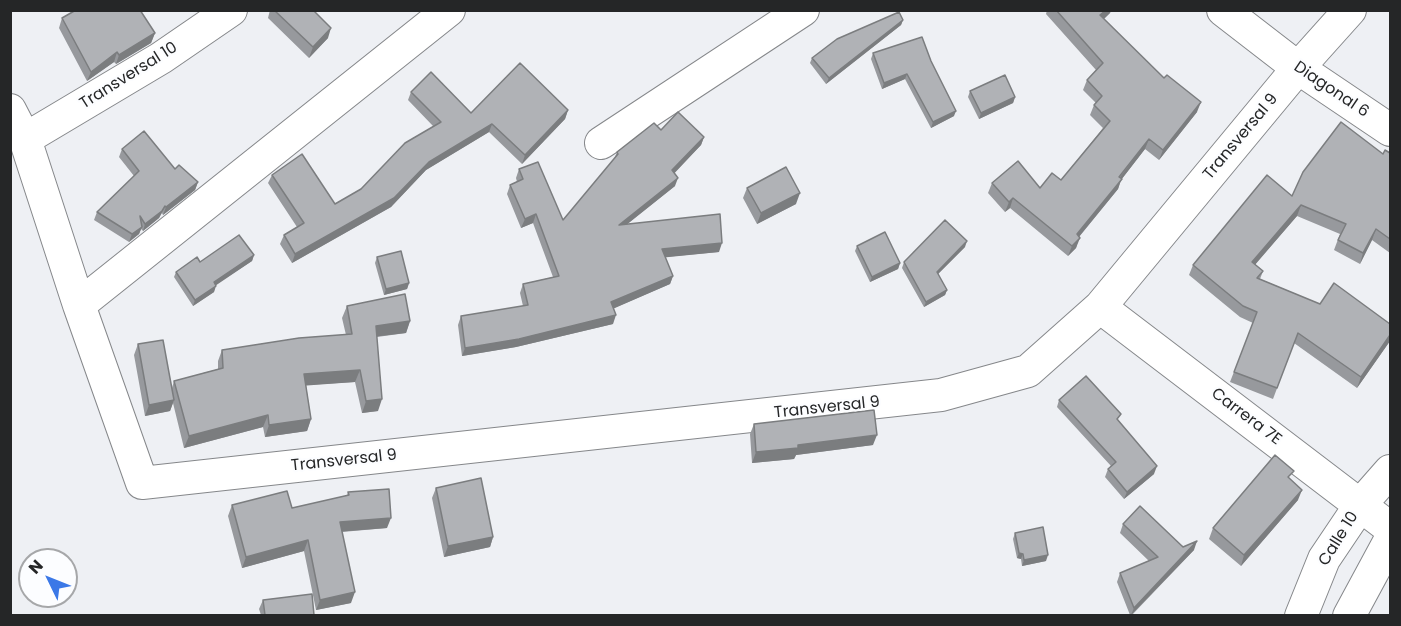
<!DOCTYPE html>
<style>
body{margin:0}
#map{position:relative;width:1401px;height:626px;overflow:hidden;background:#eef0f4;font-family:Poppins,sans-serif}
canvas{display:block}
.frame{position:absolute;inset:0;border:12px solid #252627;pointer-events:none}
.north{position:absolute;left:18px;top:548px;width:60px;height:60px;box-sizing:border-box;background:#fcfdff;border:2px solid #a6a7a9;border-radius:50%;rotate:313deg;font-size:16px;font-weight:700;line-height:24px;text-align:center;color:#252627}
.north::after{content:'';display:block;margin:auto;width:21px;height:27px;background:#3b78e7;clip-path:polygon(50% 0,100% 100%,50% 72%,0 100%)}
</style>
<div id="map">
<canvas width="1401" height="626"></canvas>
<div class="frame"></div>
<div class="north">N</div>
</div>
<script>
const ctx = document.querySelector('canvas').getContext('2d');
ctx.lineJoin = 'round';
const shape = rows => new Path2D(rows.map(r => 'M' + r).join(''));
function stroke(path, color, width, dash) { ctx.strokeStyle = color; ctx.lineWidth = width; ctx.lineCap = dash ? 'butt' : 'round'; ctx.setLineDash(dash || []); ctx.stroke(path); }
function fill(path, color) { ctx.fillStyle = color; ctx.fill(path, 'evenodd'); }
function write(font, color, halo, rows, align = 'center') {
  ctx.font = font + ' Poppins,sans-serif'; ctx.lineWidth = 4.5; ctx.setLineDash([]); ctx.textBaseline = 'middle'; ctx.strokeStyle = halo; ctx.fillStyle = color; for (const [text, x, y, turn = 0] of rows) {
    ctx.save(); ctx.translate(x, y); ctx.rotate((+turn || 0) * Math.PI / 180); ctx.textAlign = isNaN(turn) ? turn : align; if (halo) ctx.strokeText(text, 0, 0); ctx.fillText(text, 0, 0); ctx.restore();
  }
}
const street = shape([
 [1223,10,1298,68,1390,130],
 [10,110,25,139,79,305,142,483,941,395,1028,371,1100,307,1298,68,1350,10],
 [25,139,161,58,231,10],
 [601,143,803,10],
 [79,305,449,10],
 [1100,307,1390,528],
 [1301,616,1324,559,1361,504,1390,471],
 [1349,616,1390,540]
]);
stroke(street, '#85878a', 34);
stroke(street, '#fff', 32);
fill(shape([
 [270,10,313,10,328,38,309,58,268,18],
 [1047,10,1111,10,1110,13,1104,19,1197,112,1159,160,1145,149,1121,180,1118,189,1079,237,1076,248,1068,256,1010,208,1005,212,988,193,992,183,1040,188,1061,180,1103,128,1090,115,1094,105,1096,103,1083,90,1087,80,1096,70,1046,14],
 [62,18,155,33,151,43,116,64,114,62,87,81,59,28],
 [903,20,901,25,826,84,810,63,812,58],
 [873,53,931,61,954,116,931,128,905,79,882,89,871,59],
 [970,91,1015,97,1013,103,979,119,968,97],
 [411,92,471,113,568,110,565,119,522,164,489,132,426,170,391,207,292,263,280,244,284,235,297,227,268,183,272,175,335,204,361,189,433,126,408,100],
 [661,130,704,137,701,145,674,173,675,186,627,224,719,252,665,257,673,276,670,284,614,308,613,324,516,347,462,356,458,325,461,316,523,306,520,293,523,284,553,277,533,223,521,228,507,194,510,185,517,182,516,178,519,169,563,220,614,159,617,152],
 [122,149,175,169,198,182,195,190,163,215,162,213,159,218,143,231,141,229,139,234,129,242,94,220,97,212,134,176,119,157],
 [1390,153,1390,253,1372,240,1360,264,1334,250,1340,234,1297,216,1255,264,1263,271,1260,279,1320,304,1390,324,1390,341,1357,388,1294,343,1273,399,1230,382,1253,323,1240,317,1189,275,1193,265,1292,196],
 [747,188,796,204,757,224,743,198],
 [857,246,900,263,898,269,870,282,855,251],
 [965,247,938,274,947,290,945,295,924,307,902,268,904,262],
 [254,255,252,261,215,285,214,292,193,306,174,277,176,272,200,262],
 [377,257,409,283,407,289,384,295,375,263],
 [347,306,410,321,406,333,377,337,378,411,362,413,355,382,306,385,311,419,307,431,265,437,263,427,184,448,173,403,170,411,145,416,134,355,138,344,172,388,174,381,218,369,218,361,222,350,346,335,342,318],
 [1059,400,1119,421,1154,474,1124,499,1105,477,1108,469,1111,466,1057,407],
 [754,424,873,445,796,455,794,459,752,463,750,434],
 [1291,480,1298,500,1241,566,1209,539,1213,528],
 [436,488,493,537,490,547,444,557,432,498],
 [348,492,387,528,342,532,351,603,316,610,304,551,242,568,228,516,232,505,292,508,347,496],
 [1123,524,1194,550,1132,615,1130,615,1117,582,1120,573,1149,561,1120,533],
 [1015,533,1046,561,1022,566,1021,559,1017,558,1013,539],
 [263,600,314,615,261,615,259,609]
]), '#97999d');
fill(shape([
 [1106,10,1111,10,1110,13,1096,26,1100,15],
 [903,20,901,25,826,84,829,78],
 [331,28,328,38,309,58,313,47],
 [155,33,151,43,116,64,119,55],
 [117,52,114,62,87,81,91,72],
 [907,74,905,79,882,89,884,83],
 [1015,97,1013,103,979,119,981,113],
 [1201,102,1197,112,1159,160,1163,150],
 [568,110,565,119,522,164,525,155],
 [956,111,954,116,931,128,933,122],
 [492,124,489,132,426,170,391,207,292,263,295,254,429,162],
 [704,137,701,145,669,179,672,170],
 [1149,139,1145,149,1121,180,1118,189,1073,244,1077,234],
 [678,178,675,186,615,234,619,225],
 [198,182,195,190,163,215,166,207],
 [800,193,796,204,757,224,761,213],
 [1013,198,1010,208,1005,212,1009,202],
 [1301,205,1297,216,1248,273,1252,262],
 [165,206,159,218,143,231,145,224],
 [536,214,533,223,521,228,525,219],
 [142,227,139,234,129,242,132,234],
 [1376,229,1372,240,1360,264,1363,253],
 [1080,238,1076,248,1068,256,1072,246],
 [967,241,965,247,935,277,937,272],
 [722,243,719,252,659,258,662,249],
 [254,255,252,261,212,288,214,282],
 [900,263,898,269,870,282,872,277],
 [673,276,670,284,608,311,611,302],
 [409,283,407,289,384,295,386,289],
 [216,286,214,292,193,306,195,300],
 [947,290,945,295,924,307,926,302],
 [616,315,613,324,516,347,462,356,465,348],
 [410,321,406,333,372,337,376,326],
 [1390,335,1390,341,1357,388,1361,377],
 [360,370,355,382,300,386,304,374],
 [382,399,378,411,362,413,366,401],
 [174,400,170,411,145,416,149,405],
 [268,415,263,427,184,448,189,436],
 [311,419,307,431,265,437,269,425],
 [877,435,873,445,796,455,794,459,752,463,756,452,798,445],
 [1157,466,1154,474,1124,499,1127,492],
 [1302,490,1298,500,1241,566,1244,555],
 [391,518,387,528,336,532,340,522],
 [493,537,490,547,444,557,448,546],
 [308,540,304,551,242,568,246,557],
 [1197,541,1194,550,1131,615,1134,608],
 [1019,553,1023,554,1021,559,1017,558],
 [1048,555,1046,561,1022,566,1024,560],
 [355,592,351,603,316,610,320,600]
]), '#7b7d7f');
const building = shape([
 [76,10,140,10,155,33,119,55,117,52,91,72,62,18,76,10],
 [274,10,313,10,331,28,313,47,274,10],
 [1056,10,1106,10,1100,15,1164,78,1167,75,1201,102,1163,150,1149,139,1119,177,1122,179,1077,234,1080,238,1072,246,1013,198,1009,202,992,183,1018,161,1040,188,1052,173,1061,180,1110,121,1094,105,1102,96,1087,80,1103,63,1056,10],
 [899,12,903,20,829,78,812,58,837,39,899,12],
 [922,37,931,61,956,111,933,122,907,74,884,83,873,53,922,37],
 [520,63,568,110,525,155,492,124,429,162,394,198,295,254,284,235,304,223,272,175,302,154,335,204,361,189,405,143,441,122,411,92,431,72,471,113,520,63],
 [1005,75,1015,97,981,113,970,91,1005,75],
 [678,112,704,137,672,170,678,178,619,225,720,214,722,243,662,249,673,276,611,302,616,315,519,339,465,348,461,316,528,305,523,284,559,276,536,214,525,219,510,185,523,179,519,169,538,162,563,220,618,154,617,152,654,123,661,130,678,112],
 [1341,122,1383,154,1385,150,1390,153,1390,239,1376,229,1363,253,1338,240,1346,224,1301,205,1252,262,1263,271,1257,278,1320,304,1334,283,1390,324,1390,335,1361,377,1298,333,1277,388,1234,372,1257,312,1243,306,1193,265,1267,175,1292,196,1303,172,1341,122],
 [144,131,175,169,179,165,198,182,166,207,165,206,162,211,145,224,140,216,142,227,132,234,97,212,139,171,122,149,144,131],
 [786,167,800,193,761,213,747,188,786,167],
 [945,220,967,241,937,272,947,290,926,302,904,262,945,220],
 [885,232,900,263,872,277,857,246,885,232],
 [239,235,254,255,214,282,216,286,195,300,176,272,197,257,200,262,239,235],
 [401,251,409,283,386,289,377,257,401,251],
 [405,294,410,321,376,326,382,399,366,401,360,370,304,374,311,419,269,425,268,415,189,436,174,381,223,368,222,350,299,338,352,334,347,306,405,294],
 [163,340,174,400,149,405,138,344,163,340],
 [1086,376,1121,414,1117,419,1157,466,1127,492,1108,469,1116,462,1059,400,1086,376],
 [874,410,877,435,798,445,798,448,756,452,754,424,874,410],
 [1275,455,1294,471,1288,477,1302,490,1244,555,1213,528,1275,455],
 [481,478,493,537,448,546,436,488,481,478],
 [389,489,391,518,340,522,355,592,320,600,308,540,246,557,232,505,287,491,292,508,349,495,348,492,389,489],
 [1140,506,1183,547,1197,541,1134,608,1120,573,1158,557,1123,524,1140,506],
 [1043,527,1048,555,1024,560,1023,554,1019,553,1015,533,1043,527],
 [312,594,314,615,265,615,263,600,312,594]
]);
fill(building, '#b0b2b6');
stroke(building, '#7b7d7f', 1.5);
write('16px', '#252627', '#fcfdff', [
 ["Transversal 10",129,76,-32],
 ["Diagonal 6",1331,90,34],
 ["Transversal 9",1241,137,-50],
 ["Transversal 9",827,408,-6],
 ["Carrera 7E",1246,417,37],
 ["Transversal 9",344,461,-6],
 ["Calle 10",1339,539,-58]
]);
</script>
